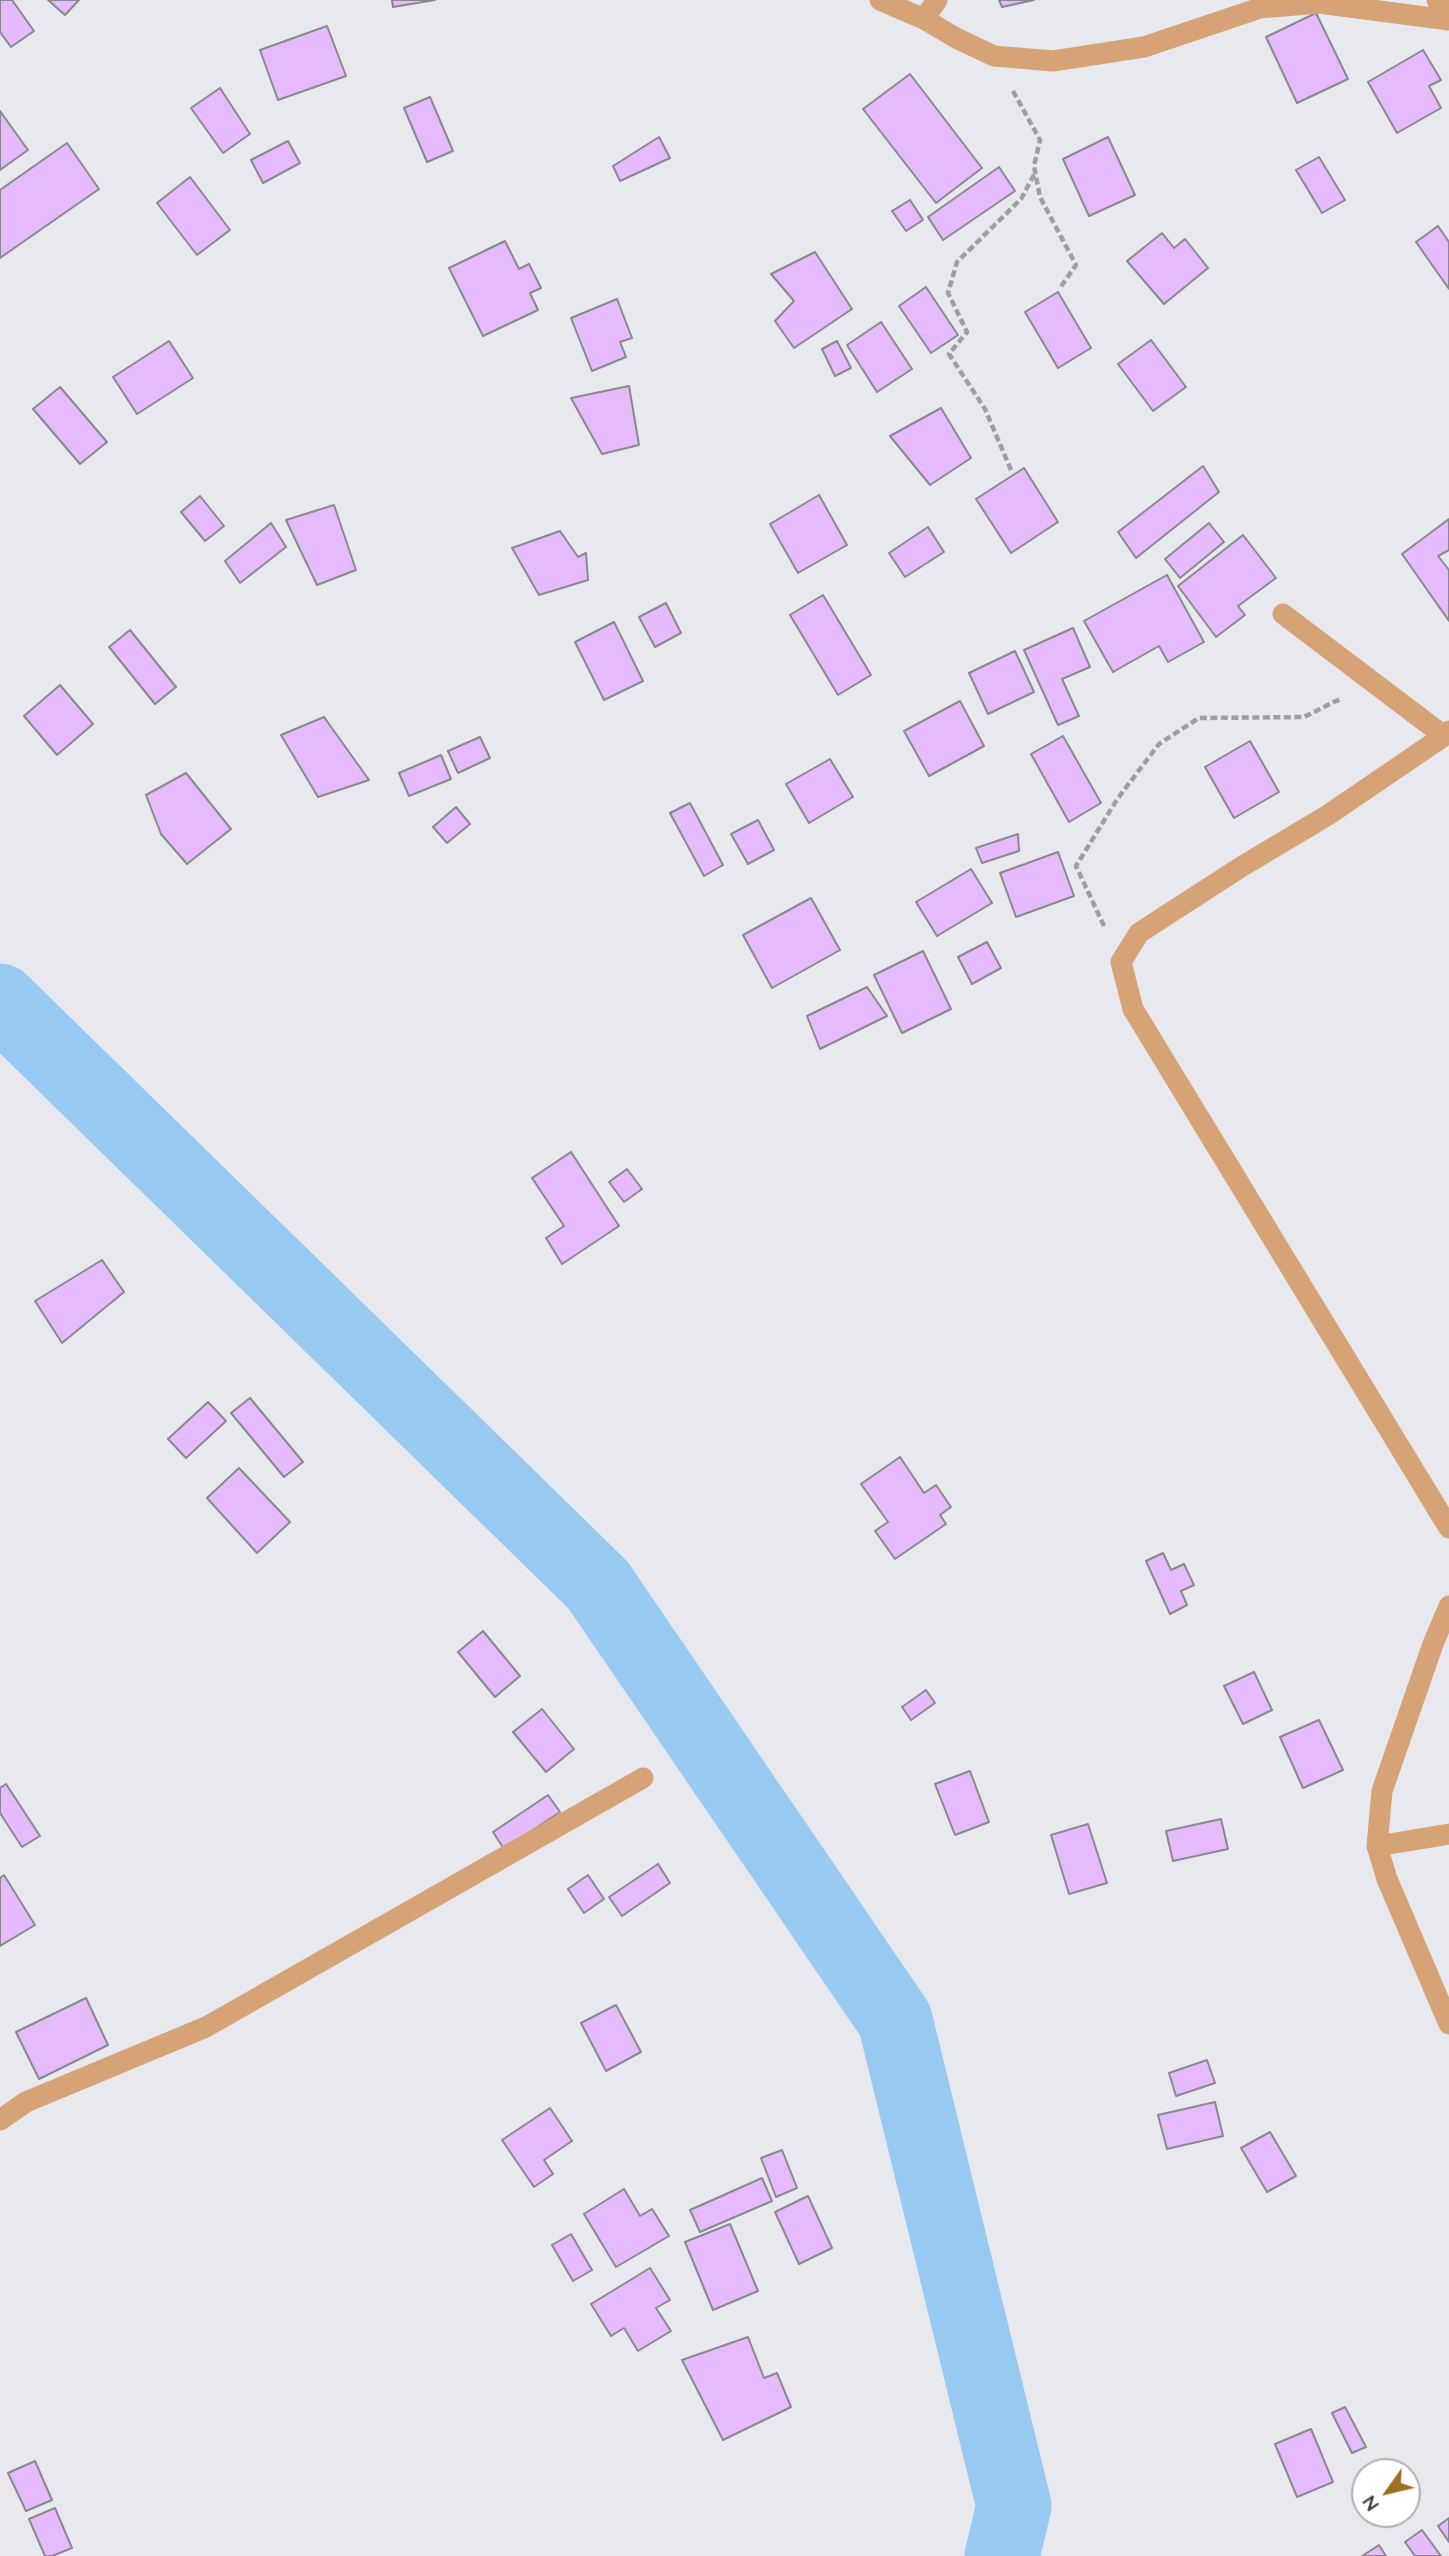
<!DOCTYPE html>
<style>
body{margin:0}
#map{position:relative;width:1449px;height:2556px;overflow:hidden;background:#e8e9ef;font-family:Quicksand,sans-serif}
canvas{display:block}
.north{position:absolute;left:1351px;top:2458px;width:70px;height:70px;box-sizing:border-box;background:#fff;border:2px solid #afafb0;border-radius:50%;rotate:236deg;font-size:19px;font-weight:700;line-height:28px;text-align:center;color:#37383a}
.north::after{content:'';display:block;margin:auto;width:24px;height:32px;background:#9e7122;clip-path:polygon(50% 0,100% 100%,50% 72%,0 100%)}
</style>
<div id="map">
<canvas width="1449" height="2556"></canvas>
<div class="north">N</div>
</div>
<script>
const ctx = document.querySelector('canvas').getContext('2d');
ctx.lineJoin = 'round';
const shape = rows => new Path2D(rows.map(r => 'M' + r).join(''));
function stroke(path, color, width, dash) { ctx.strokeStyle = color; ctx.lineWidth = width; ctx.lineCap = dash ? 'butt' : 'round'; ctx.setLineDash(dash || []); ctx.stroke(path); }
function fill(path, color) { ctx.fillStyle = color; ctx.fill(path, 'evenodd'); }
stroke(shape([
 [0,1001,598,1585,895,2020,1014,2506,1002,2556]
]), '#98c9f1', 75);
const building = shape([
 [0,0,12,0,34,31,11,47,0,32,0,0],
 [48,0,79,0,65,15,48,0],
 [392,0,435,0,393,7,392,0],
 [999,0,1034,0,1002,7,999,0],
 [1316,13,1348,79,1297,103,1266,37,1316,13],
 [327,26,346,76,278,100,260,50,327,26],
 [1423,50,1441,80,1429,86,1441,108,1397,133,1368,82,1423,50],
 [910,74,982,168,936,203,863,109,910,74],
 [220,88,250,134,223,153,191,108,220,88],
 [430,97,453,151,427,162,404,108,430,97],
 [0,111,28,150,0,170,0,111],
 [659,137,670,158,620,181,613,166,659,137],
 [1108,137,1135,195,1089,216,1063,159,1108,137],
 [288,141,300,163,263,183,251,160,288,141],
 [67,143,99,189,0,258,0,190,67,143],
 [1319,157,1345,200,1322,213,1296,170,1319,157],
 [999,167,1015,191,943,240,928,217,999,167],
 [190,177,230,230,197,255,157,203,190,177],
 [910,200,923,220,906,231,892,211,910,200],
 [1438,226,1449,242,1449,289,1416,242,1438,226],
 [1162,233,1174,248,1185,239,1208,268,1164,304,1127,261,1162,233],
 [505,241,519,269,529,264,541,288,530,293,538,310,483,336,449,268,505,241],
 [815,252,852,309,794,348,775,321,794,301,771,274,815,252],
 [926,287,958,335,931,353,899,306,926,287],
 [1058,292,1091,348,1058,368,1025,312,1058,292],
 [617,299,632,338,620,342,626,357,592,371,571,318,617,299],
 [881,322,912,369,877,392,847,345,881,322],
 [1151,340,1186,387,1153,411,1118,364,1151,340],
 [169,341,193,378,137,414,113,377,169,341],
 [837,341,851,368,835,376,822,349,837,341],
 [629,386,639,445,602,454,571,398,629,386],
 [60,387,107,442,80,464,33,409,60,387],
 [941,408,971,458,930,485,890,436,941,408],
 [1203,466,1219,492,1136,558,1118,532,1203,466],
 [1024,468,1058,522,1011,553,976,499,1024,468],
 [819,495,847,545,798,573,770,524,819,495],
 [200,496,224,526,205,541,181,512,200,496],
 [334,505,356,570,317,585,286,520,334,505],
 [1449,519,1449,550,1438,556,1449,570,1449,621,1402,554,1449,519],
 [271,523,286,547,240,583,225,561,271,523],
 [1209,523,1224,542,1180,578,1165,559,1209,523],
 [928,527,944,552,905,577,889,553,928,527],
 [560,531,578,557,586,553,588,580,539,595,512,548,560,531],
 [1243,535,1276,578,1238,606,1245,615,1216,637,1178,586,1243,535],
 [1167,575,1204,642,1168,662,1159,646,1113,672,1084,621,1167,575],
 [823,595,871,675,838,695,790,615,823,595],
 [666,603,681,633,655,647,639,617,666,603],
 [614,622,643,681,604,700,575,642,614,622],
 [1073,628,1090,667,1062,679,1079,716,1058,725,1024,650,1073,628],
 [130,630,176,687,155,704,109,647,130,630],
 [1015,651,1034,692,988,714,969,673,1015,651],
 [60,685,93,724,57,755,24,716,60,685],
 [960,701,984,746,929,776,904,731,960,701],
 [324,717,369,780,318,797,281,735,324,717],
 [1063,736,1101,803,1069,822,1031,754,1063,736],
 [480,737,490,758,458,773,448,751,480,737],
 [1250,741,1279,792,1234,818,1205,767,1250,741],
 [441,755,451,779,409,796,399,773,441,755],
 [830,759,853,797,809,823,786,784,830,759],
 [186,773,231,829,187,864,161,834,146,795,186,773],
 [690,803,723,865,704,876,670,813,690,803],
 [456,807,470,824,447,843,433,827,456,807],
 [758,820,774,850,748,864,731,834,758,820],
 [1018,834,1019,851,982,863,976,848,1018,834],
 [1058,852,1074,896,1016,917,1000,873,1058,852],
 [971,869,992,903,937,936,916,902,971,869],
 [811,898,840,950,772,988,743,935,811,898],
 [987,942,1001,968,972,984,958,957,987,942],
 [923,951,951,1009,902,1033,874,975,923,951],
 [867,987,887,1016,820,1049,807,1016,867,987],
 [571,1152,619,1226,562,1264,546,1238,564,1226,532,1178,571,1152],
 [627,1169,642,1189,624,1202,609,1182,627,1169],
 [102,1260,124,1292,62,1343,35,1301,102,1260],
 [250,1398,303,1462,284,1477,231,1413,250,1398],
 [208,1402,226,1421,186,1458,168,1439,208,1402],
 [900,1457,924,1493,936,1485,951,1507,940,1515,946,1524,895,1559,875,1531,888,1522,861,1484,900,1457],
 [239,1468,290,1522,257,1553,207,1498,239,1468],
 [1163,1553,1171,1570,1184,1564,1194,1585,1181,1591,1187,1605,1170,1614,1146,1561,1163,1553],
 [483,1631,520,1676,495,1697,458,1652,483,1631],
 [1254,1672,1272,1710,1243,1724,1224,1686,1254,1672],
 [926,1690,935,1703,911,1720,902,1707,926,1690],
 [542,1709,574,1749,546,1772,513,1732,542,1709],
 [1319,1720,1343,1770,1303,1788,1280,1737,1319,1720],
 [970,1771,989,1822,955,1835,935,1784,970,1771],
 [6,1784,40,1836,22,1847,0,1813,0,1788,6,1784],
 [548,1795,560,1812,504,1849,493,1832,548,1795],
 [1221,1819,1228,1849,1173,1861,1166,1831,1221,1819],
 [1088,1824,1107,1883,1069,1894,1051,1835,1088,1824],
 [658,1864,670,1883,622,1916,609,1897,658,1864],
 [4,1875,35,1925,0,1946,0,1878,4,1875],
 [588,1875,604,1899,584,1913,568,1889,588,1875],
 [86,1998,108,2045,39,2079,16,2032,86,1998],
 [616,2005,641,2052,606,2071,581,2023,616,2005],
 [1207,2060,1215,2083,1176,2096,1169,2073,1207,2060],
 [1215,2102,1223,2136,1167,2149,1158,2115,1215,2102],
 [550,2108,572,2141,544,2160,553,2174,534,2187,502,2140,550,2108],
 [1270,2132,1296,2176,1267,2192,1241,2148,1270,2132],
 [782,2150,797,2188,776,2197,761,2158,782,2150],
 [762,2178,772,2201,700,2232,690,2210,762,2178],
 [624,2189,640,2216,652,2209,669,2236,616,2267,584,2214,624,2189],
 [808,2196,832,2248,799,2264,775,2212,808,2196],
 [730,2224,758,2291,713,2310,685,2242,730,2224],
 [571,2234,592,2270,573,2281,552,2245,571,2234],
 [650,2268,670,2300,656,2308,671,2331,638,2351,624,2328,611,2336,591,2304,650,2268],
 [748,2337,764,2378,777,2373,791,2407,723,2440,682,2360,748,2337],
 [1345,2407,1366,2447,1352,2453,1332,2413,1345,2407],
 [1311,2429,1333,2482,1297,2497,1275,2444,1311,2429],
 [35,2461,52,2500,26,2511,8,2473,35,2461],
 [55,2508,72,2548,52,2556,45,2556,29,2519,55,2508],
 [1449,2518,1449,2542,1438,2526,1449,2518],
 [1422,2530,1441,2556,1415,2556,1405,2542,1422,2530],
 [1379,2545,1386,2556,1362,2556,1379,2545]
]);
fill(building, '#e5bbfe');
stroke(building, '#8b888d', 2);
stroke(shape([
 [1013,91,1040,140,1034,166,1040,197,1076,265,1060,288],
 [1011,470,985,409,949,354,967,332,948,293,957,262,1021,199,1035,173],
 [1104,926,1076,866,1118,798,1159,744,1199,718,1304,717,1340,699]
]), '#9d9ea2', 4.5, [7, 3.5]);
stroke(shape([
 [880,0,924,19,956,38,994,56,1053,61,1144,47,1260,8,1319,3,1449,20],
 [1437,0,1449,19],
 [924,19,937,0],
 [1283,614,1444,736,1449,731],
 [1444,736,1328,815,1241,867,1139,933,1121,962,1133,1009,1449,1528],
 [1449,1606,1433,1644,1382,1791,1377,1846,1387,1879,1449,2024],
 [1377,1846,1449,1834],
 [0,2120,26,2102,206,2027,643,1778]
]), '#d5a376', 21);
</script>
